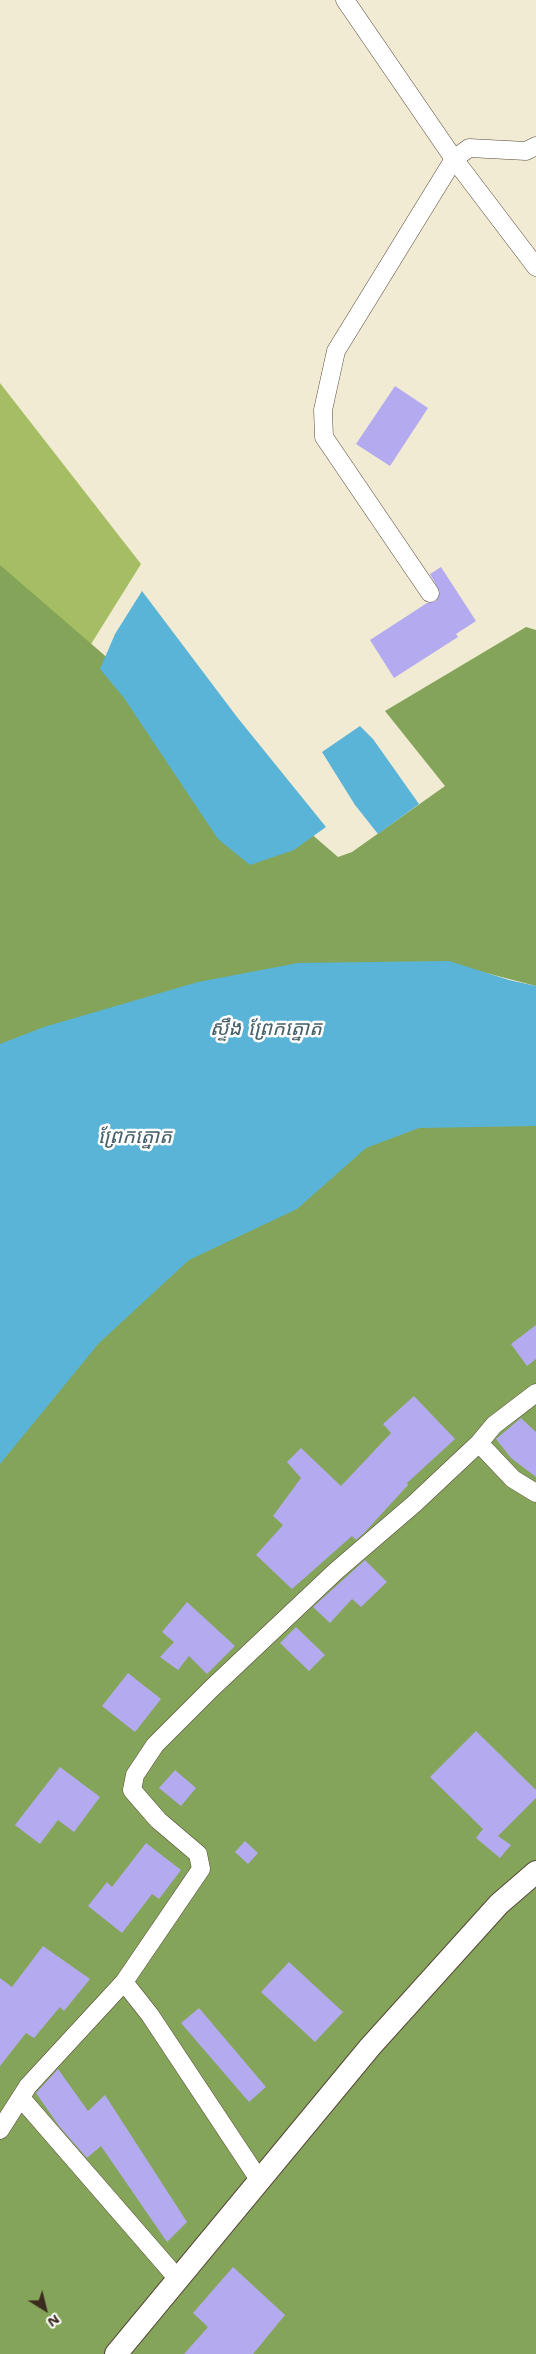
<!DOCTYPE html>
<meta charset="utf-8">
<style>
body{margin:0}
#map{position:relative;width:536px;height:2354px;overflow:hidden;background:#f2ebd4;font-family:"Shantell Sans",sans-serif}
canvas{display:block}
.north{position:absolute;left:20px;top:2284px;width:50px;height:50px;-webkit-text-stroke:4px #fff;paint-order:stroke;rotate:144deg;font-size:14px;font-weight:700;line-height:20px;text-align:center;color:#3b2a1e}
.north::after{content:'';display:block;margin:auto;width:18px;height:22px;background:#3b2a1e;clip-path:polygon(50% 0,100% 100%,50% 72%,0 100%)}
</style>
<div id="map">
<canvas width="536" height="2354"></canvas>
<div class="north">N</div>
</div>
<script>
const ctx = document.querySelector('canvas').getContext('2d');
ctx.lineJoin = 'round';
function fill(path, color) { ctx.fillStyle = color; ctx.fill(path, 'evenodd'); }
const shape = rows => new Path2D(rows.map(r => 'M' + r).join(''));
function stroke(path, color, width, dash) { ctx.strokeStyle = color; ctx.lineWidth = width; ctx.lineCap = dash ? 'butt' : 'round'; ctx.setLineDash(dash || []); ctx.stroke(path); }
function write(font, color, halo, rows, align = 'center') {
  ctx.font = font + ' "Shantell Sans","Noto Sans Khmer",sans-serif'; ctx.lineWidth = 5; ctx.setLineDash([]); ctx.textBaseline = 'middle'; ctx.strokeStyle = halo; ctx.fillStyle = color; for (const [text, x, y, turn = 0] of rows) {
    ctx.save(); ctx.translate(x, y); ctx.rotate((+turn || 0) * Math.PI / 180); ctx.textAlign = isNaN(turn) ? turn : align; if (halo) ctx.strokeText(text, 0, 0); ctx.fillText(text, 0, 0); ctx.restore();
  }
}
fill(shape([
 [0,383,141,564,83,657,0,940]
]), '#a6be63');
fill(shape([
 [0,565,338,857,352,852,445,786,385,711,526,627,536,630,536,986,467,968,536,1027,536,2354,0,2354]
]), '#84a559');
fill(shape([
 [142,591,237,717,326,827,294,850,250,865,218,839,124,698,100,669,115,634],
 [360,726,373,739,419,804,378,834,355,805,322,752],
 [449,961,509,980,536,986,536,1126,419,1128,366,1148,297,1209,189,1260,99,1343,0,1464,0,1044,44,1027,198,982,298,963]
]), '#5ab4d8');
fill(shape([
 [395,386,428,408,390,466,356,444],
 [441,567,476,621,456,634,458,637,394,678,370,640,427,603,436,601,440,592,430,574],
 [536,1325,536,1359,527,1366,511,1344],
 [414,1396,455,1439,407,1483,408,1485,364,1533,356,1540,352,1536,292,1589,256,1555,283,1525,273,1516,301,1478,287,1462,301,1448,341,1486,391,1433,383,1424],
 [521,1418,536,1432,536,1477,511,1458,496,1439],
 [365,1560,387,1582,361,1607,352,1599,330,1623,313,1607],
 [187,1602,235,1646,207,1674,189,1656,178,1670,160,1657,174,1642,162,1632],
 [296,1627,325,1655,309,1671,280,1643],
 [128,1673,161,1699,135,1732,102,1706],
 [476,1731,536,1790,536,1798,498,1836,511,1845,500,1858,476,1838,483,1829,430,1777],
 [60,1767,100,1797,74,1832,58,1820,40,1844,15,1825],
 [175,1770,196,1788,181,1806,159,1788],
 [245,1841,258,1853,248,1864,235,1852],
 [146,1843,181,1870,159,1899,152,1894,122,1933,88,1906,107,1882,112,1887],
 [43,1946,90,1979,64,2011,60,2007,34,2038,26,2033,0,2066,0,1978,12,1987],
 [289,1962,343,2012,315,2042,261,1992],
 [199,2008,266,2087,249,2102,181,2023],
 [58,2069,88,2111,105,2095,187,2222,167,2242,101,2146,87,2158,59,2126,36,2093],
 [233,2267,285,2315,253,2354,184,2354,208,2327,193,2313]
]), '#b4aaef');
const minor = shape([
 [345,0,454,159,536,267],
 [430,593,324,437,323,410,336,351,454,159,469,148,526,151,536,146],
 [479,1443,513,1479,536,1493],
 [124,1982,150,2015,260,2181],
 [21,2098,178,2279],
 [0,2130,28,2086,124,1982,201,1869,198,1854,158,1820,132,1790,135,1775,155,1745,212,1688,336,1571,414,1504,479,1443,494,1425,536,1393]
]);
const major = shape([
 [116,2354,370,2047,499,1904,536,1872]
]);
stroke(minor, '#564739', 19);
stroke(major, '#564739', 24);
stroke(minor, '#fff', 18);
stroke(major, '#fff', 22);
write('italic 20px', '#476168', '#fff', [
 ["ស្ទឹង ព្រែកត្នោត",266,1030],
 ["ព្រែកត្នោត",135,1138]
]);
</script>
